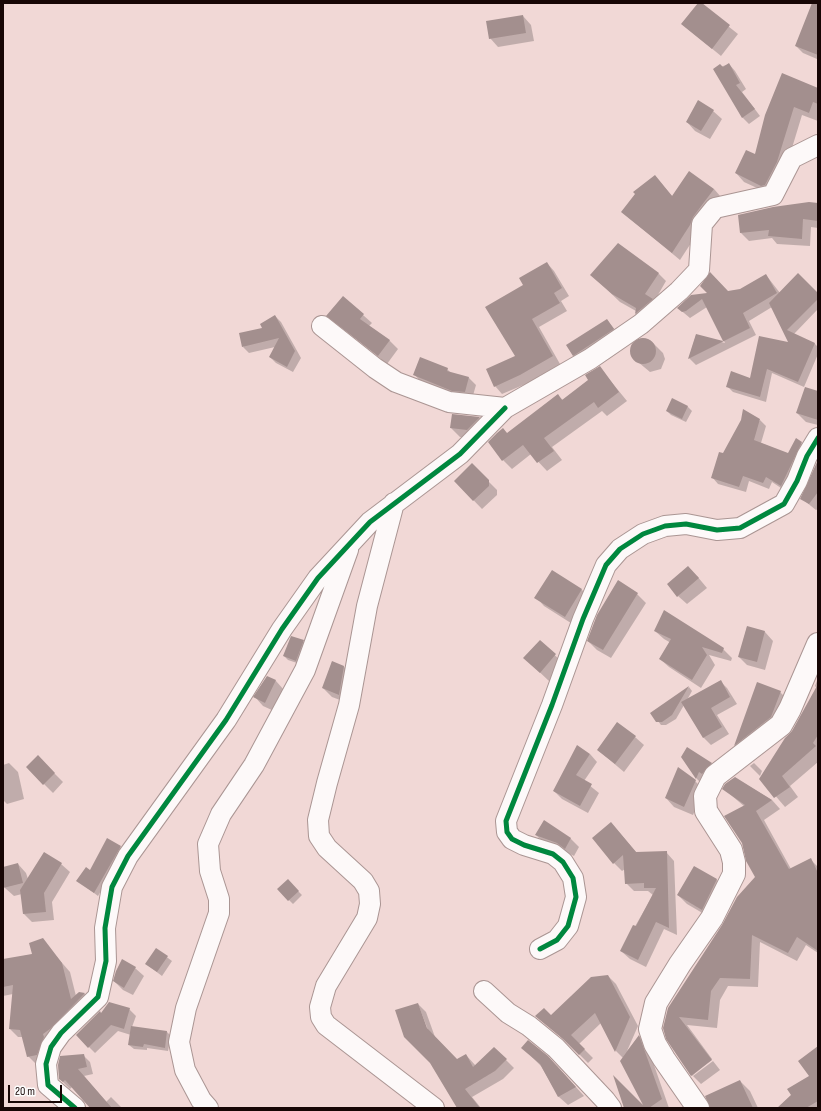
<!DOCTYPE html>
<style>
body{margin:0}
#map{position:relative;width:821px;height:1111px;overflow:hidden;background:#f1d8d6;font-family:"Sofia Sans Condensed",sans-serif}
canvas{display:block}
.frame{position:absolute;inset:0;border:4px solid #170605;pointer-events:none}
.scale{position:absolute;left:8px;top:1085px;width:54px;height:18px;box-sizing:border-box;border:2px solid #170605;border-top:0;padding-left:5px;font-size:12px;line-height:14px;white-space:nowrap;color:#170605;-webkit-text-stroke:3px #fdfdfd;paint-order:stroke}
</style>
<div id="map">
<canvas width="821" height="1111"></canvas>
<div class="frame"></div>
<div class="scale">20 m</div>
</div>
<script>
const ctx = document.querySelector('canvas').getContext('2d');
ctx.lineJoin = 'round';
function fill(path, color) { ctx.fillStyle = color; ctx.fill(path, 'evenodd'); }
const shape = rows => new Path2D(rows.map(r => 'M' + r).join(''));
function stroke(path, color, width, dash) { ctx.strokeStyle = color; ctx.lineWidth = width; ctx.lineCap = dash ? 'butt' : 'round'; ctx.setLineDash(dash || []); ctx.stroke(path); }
fill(shape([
 [699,3,738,34,721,56,682,24],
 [818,7,818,53,817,59,803,53,796,46],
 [523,16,531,25,534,41,498,47,490,38],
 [729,64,735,71,746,89,742,92,760,116,749,124,743,118,714,69],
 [818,89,818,121,802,115,785,171,770,194,744,182,736,173,755,156,766,116],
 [713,111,722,119,710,139,695,131,687,122],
 [655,176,673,197,714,189,721,197,680,260,622,212],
 [818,204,818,228,811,227,810,246,777,244,772,238,749,241,741,233,739,215],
 [618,245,659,274,666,281,643,321,636,314,636,311,620,302,599,282],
 [547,263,554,271,569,296,561,301,567,311,539,327,560,364,528,383,502,394,495,386,517,357,524,285],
 [766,275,780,293,818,294,818,309,794,334,815,344,818,347,818,354,804,387,772,373,766,402,733,392,727,386,751,379,790,344,772,307,749,321,756,335,696,365,689,358,696,335,725,343,707,307,690,318,678,308,691,296,740,290],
 [327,315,363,315,372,323,369,326,389,340,398,349,387,364],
 [275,316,281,322,301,358,293,372,276,363,270,357,275,347,249,353,243,347,264,329],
 [607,320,620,336,580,362,573,355],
 [642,338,650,340,663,353,665,359,661,369,650,372,632,357,631,346],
 [600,368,627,401,607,416,602,411,552,447,562,460,547,471,531,454,512,469,503,460,508,434,557,395,563,400,589,380],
 [447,369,451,373,469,378,476,385,472,399,460,397,421,382,414,374],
 [818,392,818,425,806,422,797,413],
 [673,400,688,407,692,411,686,422,671,415,667,411],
 [453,415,480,418,488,426,476,438,460,437,451,428],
 [760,420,766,426,761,443,788,454,801,443,808,449,787,492,772,482,769,489,749,481,746,492,718,484,712,477],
 [818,462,818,509,816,510,801,498],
 [472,465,497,490,497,495,482,509,455,481],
 [552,571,582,590,590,598,574,625,544,606,536,597],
 [697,576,707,588,687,604,678,596],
 [618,581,637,594,646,603,611,658,597,650,588,641],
 [747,627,765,632,773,641,765,670,747,665,739,657],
 [655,631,723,649,732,658,731,661,709,655,715,665,701,688,669,667,660,659,671,643,664,639],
 [303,641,307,645,300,664,288,660,284,656],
 [540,641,564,664,549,681,533,666],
 [332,662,344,667,353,675,348,703,332,697,323,688],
 [267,677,276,681,284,690,274,711,263,706,255,697],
 [818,678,818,762,790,786,798,797,785,807,761,779,802,716,817,688,815,686],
 [720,681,727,688,737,704,717,715,729,734,711,745,704,738,684,705,676,719,666,725,661,725,652,713,689,687,692,691,687,700],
 [757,684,780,692,789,701,743,754,735,746],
 [635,737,644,745,624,772,598,750],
 [590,754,597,762,584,781,599,793,588,813,562,799,554,791],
 [38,757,63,782,53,793,27,767],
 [682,757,711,763,720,772,705,787,697,779],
 [9,763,18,772,24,799,7,804,3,800,3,765],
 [754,763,762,771,760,776,750,766],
 [735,778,772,800,780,809,764,820,791,869,810,859,818,867,818,953,806,945,797,961,760,942,758,987,728,986,720,1000,717,1028,687,1025,712,1059,692,1076,667,1038,664,1028,757,878,745,807,724,789],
 [695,781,704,790,693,815,674,807,666,798],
 [544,822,571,839,579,847,574,856,566,852,544,843,536,835],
 [611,823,637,853,666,852,674,861,677,935,664,929,646,967,630,959,621,951,653,895,648,891,634,891,626,883,625,869,622,871,614,863],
 [120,847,124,851,98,896,78,881],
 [18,864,26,873,28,879,61,864,70,872,52,902,54,920,32,922,23,913,22,894,14,896,5,888,3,868],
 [694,867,717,880,725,889,711,918,687,904,678,895],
 [288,881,302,895,293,904,279,890],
 [42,940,70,972,76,996,79,993,85,994,93,1002,36,1064,28,1056,23,1037,18,1037,10,1029,13,994,3,996,3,960,34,954],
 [156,949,172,961,162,976,146,964],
 [135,968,144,976,133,995,123,990,114,981],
 [608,976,616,984,638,1026,627,1051,639,1036,647,1045,669,1108,646,1108,624,1059,616,1051,601,1023,579,1044,593,1058,588,1063,571,1046,537,1016,551,1016],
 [418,1004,426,1012,435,1037,457,1060,466,1055,476,1066,494,1048,514,1068,503,1079,472,1097,481,1108,458,1108],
 [129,1009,136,1016,132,1027,167,1032,171,1036,168,1051,147,1048,147,1050,134,1049,129,1045,131,1035,118,1031,95,1053,77,1035,101,1015],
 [818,1047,818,1108,778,1108,811,1076],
 [83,1055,90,1062,93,1074,84,1076,106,1102,111,1097,122,1108,91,1108,72,1087,70,1089,60,1079],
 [531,1056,557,1066,584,1096,568,1105,559,1097,541,1066],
 [713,1061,720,1070,701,1084,693,1076],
 [740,1081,750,1091,758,1108,711,1108]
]), '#0003');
fill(shape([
 [698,3,702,3,730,25,712,49,681,24],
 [812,3,818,3,818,55,795,46],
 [523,15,526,33,489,39,486,21],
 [729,63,740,83,736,85,755,109,742,118,713,69,720,64,723,67],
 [782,73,818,88,818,104,813,102,809,113,794,107,777,162,765,185,761,186,735,173,746,150,755,154,765,115],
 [698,100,714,110,701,131,686,122],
 [689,171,714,189,693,217,690,225,672,253,621,212,635,194,633,192,655,175,672,196],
 [809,202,818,203,818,221,803,219,802,239,768,236,769,230,740,233,738,215,773,207],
 [618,243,659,273,645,294,653,299,635,314,636,308,612,294,590,275],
 [547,262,562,288,554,293,560,303,532,319,553,356,520,375,494,387,486,369,515,356,485,307,523,285,519,278],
 [710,272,728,291,740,289,766,274,777,293,743,313,750,328,688,359,696,334,723,341,702,299,686,311,682,312,677,308,691,295,707,293,700,286],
 [798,273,818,293,818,299,787,330,815,343,798,382,767,369,760,397,726,387,731,371,750,378,759,336,788,342,769,303],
 [343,296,364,314,360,319,390,340,378,356,326,316],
 [275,315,295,351,287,367,269,357,279,338,242,347,239,333,262,328,260,324],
 [607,319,614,329,573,356,566,345],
 '630 351a13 13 0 1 1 26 0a13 13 0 1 1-26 0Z',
 [420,357,448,368,447,371,469,377,465,392,452,391,413,375],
 [600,366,619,392,598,408,594,402,544,438,554,451,537,463,523,445,502,461,488,442,497,433,503,428,507,433,558,394,562,400,588,380,585,375],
 [805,387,818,391,818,420,796,413],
 [672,398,688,406,682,419,666,411],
 [743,409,760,419,754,440,788,453,796,438,802,442,781,486,766,477,763,483,743,476,739,487,711,478,719,452,723,453,741,420],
 [452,414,480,417,467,430,450,428],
 [818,460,818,492,809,504,800,499],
 [472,463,489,480,489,486,473,501,454,481],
 [688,566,699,578,677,597,667,584],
 [552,570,582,589,565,617,534,598],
 [618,580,638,593,603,650,587,641,597,615],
 [664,610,724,648,722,653,702,647,707,655,692,680,659,659,671,639,654,631],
 [747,626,765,631,757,662,738,657],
 [291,636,304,640,296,661,283,656],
 [540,640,556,654,540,673,523,658],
 [332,661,344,666,339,695,322,688],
 [267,676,276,680,265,703,253,697],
 [721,680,730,697,711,708,722,727,703,738,681,702],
 [757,682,781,691,771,717,734,746],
 [818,684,818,735,813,743,816,746,782,776,790,787,774,798,759,779,785,738,792,731],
 [689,686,672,715,662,722,656,722,650,713],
 [617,722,636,736,615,764,597,750],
 [577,745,590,754,576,775,592,784,580,806,553,791],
 [687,747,712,763,702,774,699,772,696,779,681,757],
 [38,755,55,773,43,785,26,767],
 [678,767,696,780,684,807,665,798],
 [735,777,772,800,756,811,789,869,811,858,818,873,818,951,797,937,788,953,752,935,750,979,720,978,711,991,708,1020,679,1017,712,1060,691,1076,666,1039,663,1028,668,1008,722,925,737,897,755,877,746,861,742,843,724,816,745,805,722,789,725,784],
 [544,820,571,838,565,849,557,843,535,835],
 [611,822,636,852,667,851,669,928,656,922,638,960,620,951,633,925,636,926,656,888,644,888,644,883,625,884,623,855,613,864,592,838],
 [107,838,121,846,94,893,76,881,86,867,90,870],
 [44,852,62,863,44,893,46,912,23,914,20,890],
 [18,863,23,883,3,888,3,867],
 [694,866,717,879,702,910,677,895],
 [288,879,299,891,288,901,277,889],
 [43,938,62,963,71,999,79,992,85,993,50,1029,43,1034,44,1037,37,1055,27,1057,20,1030,9,1029,13,985,3,987,3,959,32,954,29,943],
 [156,948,168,956,157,972,145,964],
 [122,959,136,967,124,988,113,981,116,971],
 [608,975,630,1017,615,1052,595,1013,571,1035,585,1049,579,1055,563,1039,535,1016,544,1008,551,1015,591,977],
 [109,1002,130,1008,124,1029,111,1025,88,1048,76,1035,100,1011,101,1013],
 [418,1003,427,1028,457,1059,466,1054,473,1067,494,1047,507,1059,495,1071,465,1089,480,1108,457,1108,430,1063,404,1037,395,1010],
 [131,1026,167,1031,165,1048,144,1044,143,1047,128,1045],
 [639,1035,662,1099,649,1108,624,1108,613,1075,643,1105,620,1061],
 [528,1040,548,1056,576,1087,558,1097,540,1064,521,1048],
 [818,1046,818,1101,806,1108,777,1108,791,1095,787,1089,809,1076,798,1061],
 [84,1054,87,1067,78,1069,112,1108,90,1108,65,1080,63,1082,59,1079,58,1065,60,1056],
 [740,1080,753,1108,710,1108,705,1096]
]), '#a38f8e');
const minor = shape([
 [322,326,375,368,396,382,449,402,505,408,590,359,641,324,679,291,699,270,702,224,715,208,773,195,792,158,818,145],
 [394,503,367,606,349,705,327,783,318,820,319,836,327,848,363,881,369,891,370,904,367,918,326,986,320,1007,321,1017,326,1025,434,1108],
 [540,949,557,940,568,926,576,897,573,878,563,862,553,854,524,845,512,839,507,832,506,821,552,705,583,619,606,565,620,549,643,534,665,526,686,524,717,530,740,528,784,504,797,481,807,456,818,438],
 [484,991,508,1013,529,1026,556,1048,605,1100,611,1108],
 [75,1108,48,1085,46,1064,51,1047,61,1033,98,997,106,961,105,928,112,887,128,856,226,720,282,629,318,578,370,522,460,454,505,408],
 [208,1108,201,1100,185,1070,179,1042,186,1008,219,913,219,899,210,871,208,844,221,814,254,765,305,670,348,550]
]);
const tertiary = shape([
 [698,1108,664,1059,655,1044,650,1029,656,1003,680,964,712,918,734,874,734,862,731,850,706,811,705,796,715,776,781,725,790,709,818,644]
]);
stroke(minor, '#aa9593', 22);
stroke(tertiary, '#aa9593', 24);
stroke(minor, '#fdf9f9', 20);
stroke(tertiary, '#fdf9f9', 22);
stroke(shape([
 [540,949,557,940,568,926,576,897,573,878,563,862,553,854,524,845,512,839,507,832,506,821,552,705,583,619,606,565,620,549,643,534,665,526,686,524,717,530,740,528,784,504,797,481,807,456,818,438],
 [75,1108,48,1085,46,1064,51,1047,61,1033,98,997,106,961,105,928,112,887,128,856,226,720,282,629,318,578,370,522,460,454,505,408]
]), '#00873e', 5);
</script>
